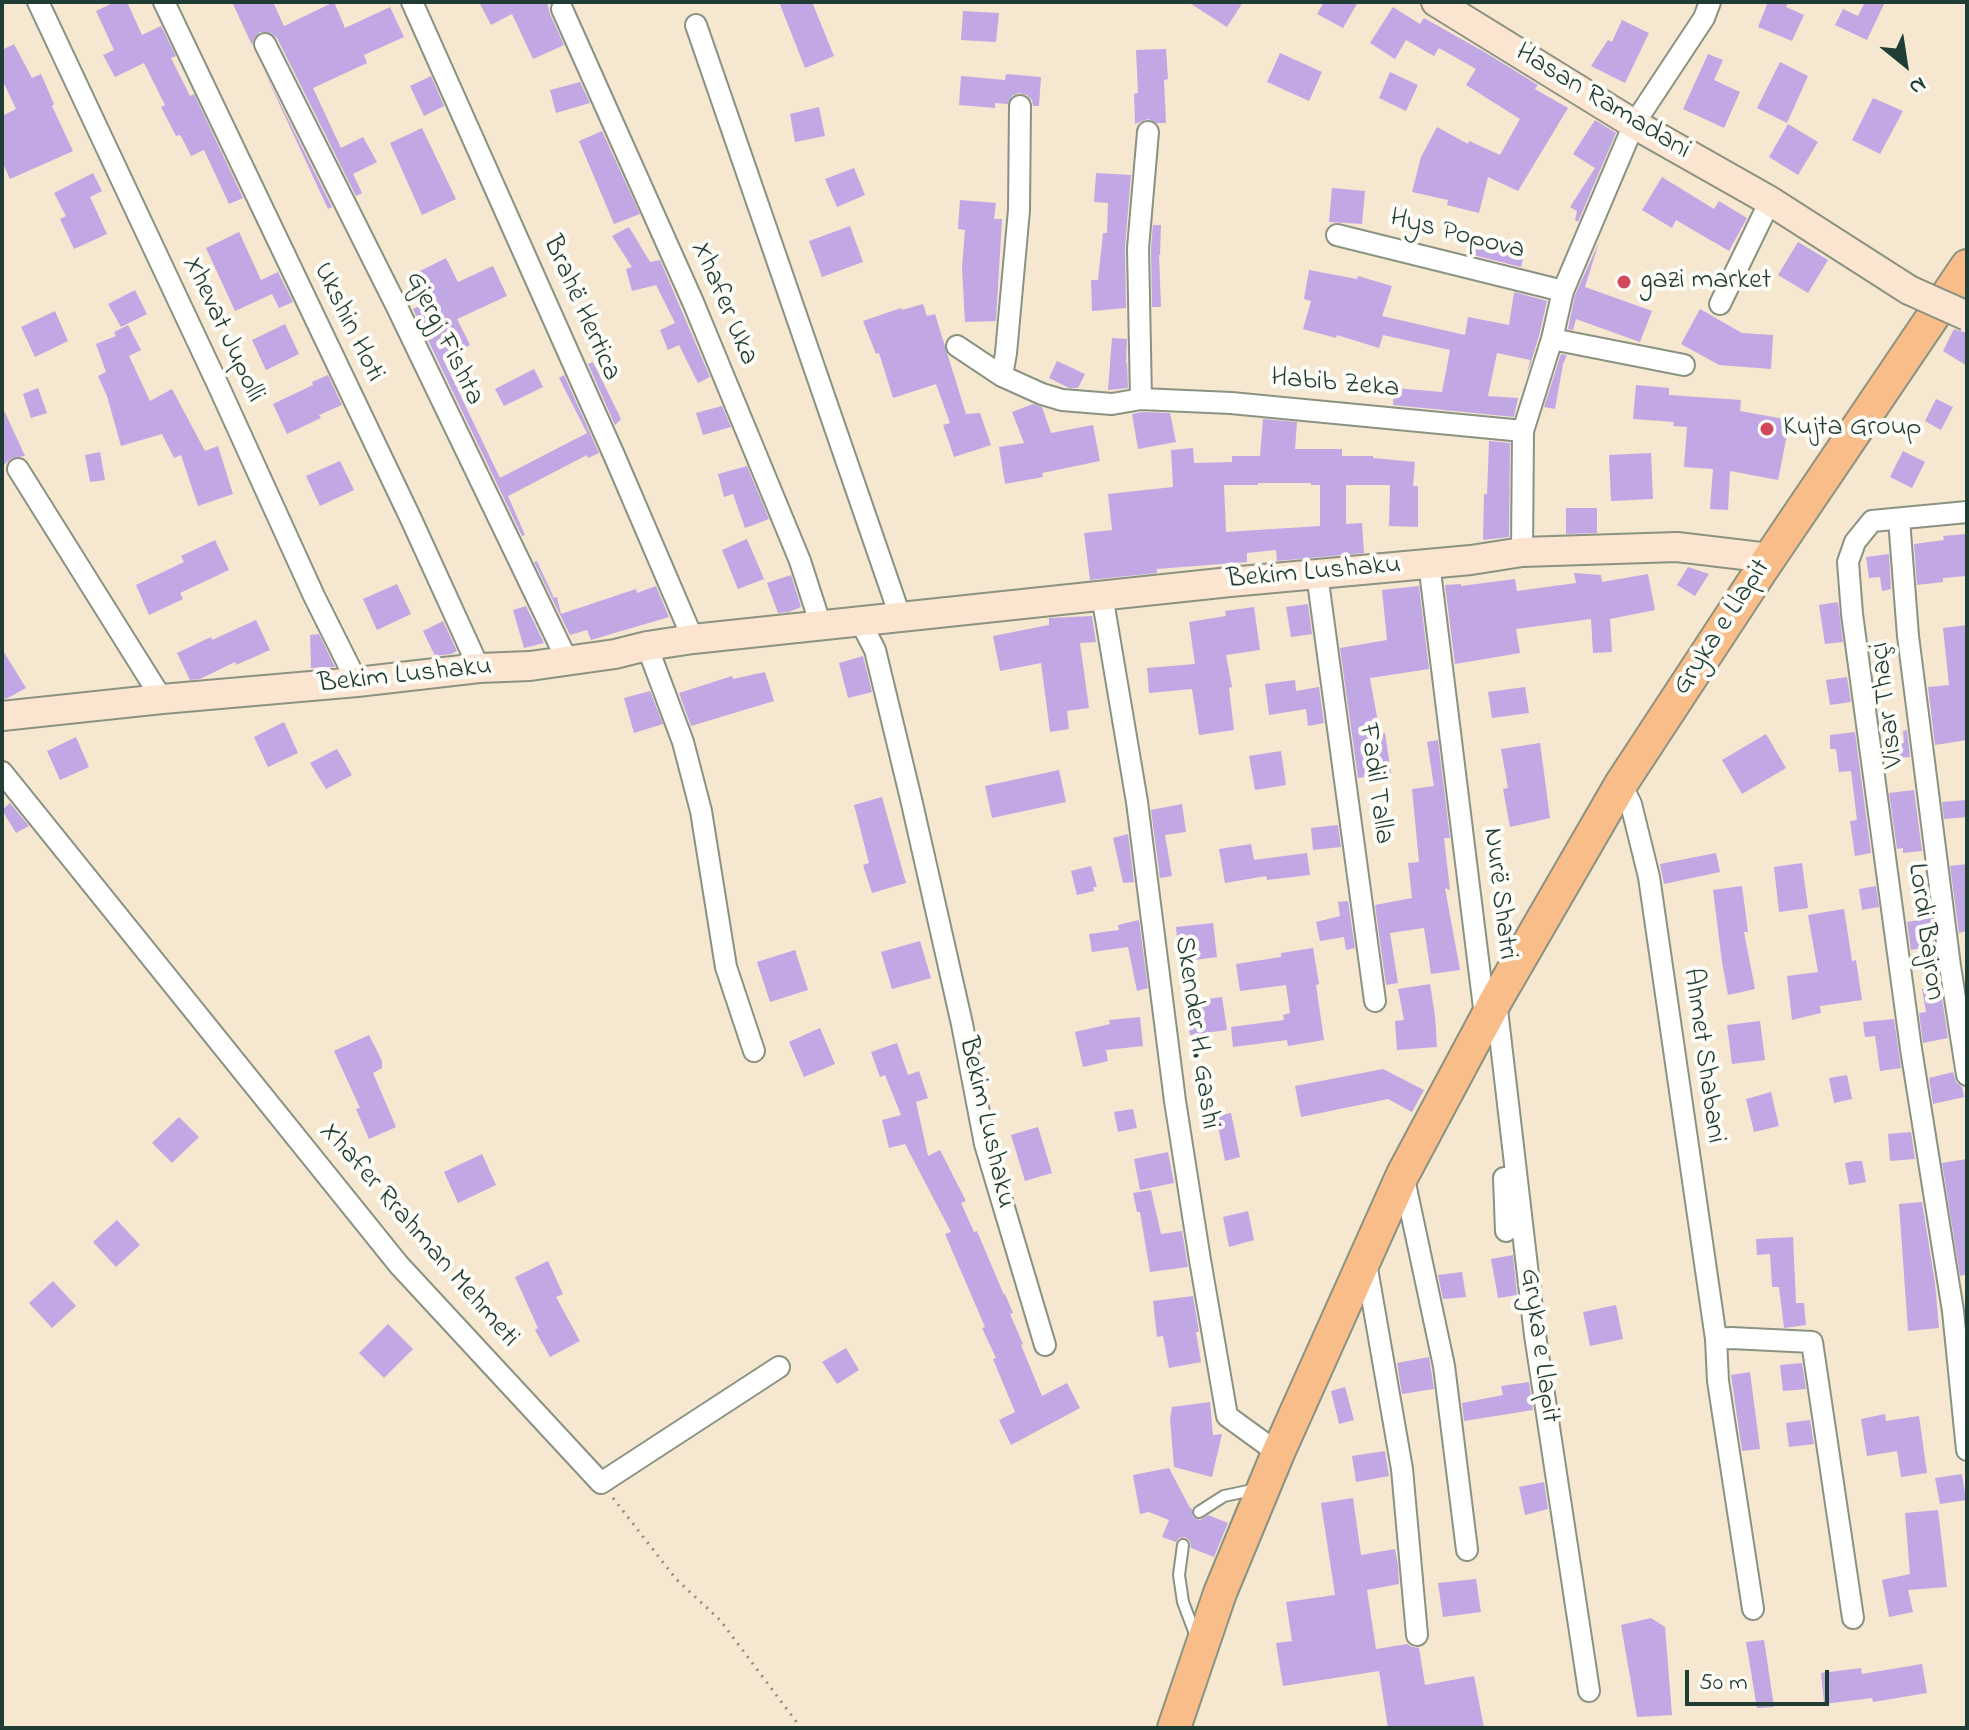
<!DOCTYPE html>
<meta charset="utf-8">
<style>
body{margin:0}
#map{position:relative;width:1969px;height:1730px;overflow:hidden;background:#f5e7d0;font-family:"Indie Flower",sans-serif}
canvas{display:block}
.frame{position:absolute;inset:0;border:4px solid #1f3d34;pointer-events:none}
.north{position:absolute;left:1865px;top:24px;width:80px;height:80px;-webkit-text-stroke:6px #fdfcf7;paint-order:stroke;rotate:150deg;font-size:22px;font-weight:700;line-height:32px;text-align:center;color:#1f3d34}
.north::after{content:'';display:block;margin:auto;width:28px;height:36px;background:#1f3d34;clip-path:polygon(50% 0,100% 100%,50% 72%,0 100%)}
.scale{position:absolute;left:1685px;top:1670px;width:144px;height:36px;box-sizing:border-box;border:4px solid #1f3d34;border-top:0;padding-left:10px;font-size:24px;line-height:28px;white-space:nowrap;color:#1f3d34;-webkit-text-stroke:6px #fdfcf7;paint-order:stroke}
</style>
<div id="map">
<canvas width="1969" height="1730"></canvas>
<div class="frame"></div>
<div class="north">N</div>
<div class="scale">50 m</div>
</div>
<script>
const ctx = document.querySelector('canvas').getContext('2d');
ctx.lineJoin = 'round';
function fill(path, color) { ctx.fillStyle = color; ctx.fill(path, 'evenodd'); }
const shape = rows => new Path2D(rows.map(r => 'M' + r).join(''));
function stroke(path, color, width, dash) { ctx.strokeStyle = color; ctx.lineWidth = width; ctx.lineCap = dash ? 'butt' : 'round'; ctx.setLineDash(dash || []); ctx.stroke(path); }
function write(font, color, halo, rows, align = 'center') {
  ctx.font = font + ' "Indie Flower",sans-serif'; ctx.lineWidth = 8; ctx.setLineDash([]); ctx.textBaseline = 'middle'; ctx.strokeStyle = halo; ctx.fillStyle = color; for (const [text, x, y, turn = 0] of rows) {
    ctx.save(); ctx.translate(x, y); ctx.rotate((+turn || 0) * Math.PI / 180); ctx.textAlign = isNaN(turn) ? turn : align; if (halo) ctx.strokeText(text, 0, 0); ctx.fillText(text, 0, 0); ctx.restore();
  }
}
fill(shape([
 [115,2,127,2,142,35,161,26,176,56,171,58,190,96,194,94,243,198,229,204,204,150,191,156,181,136,179,135,176,136,161,107,165,105,144,63,115,77,103,55,114,50,96,11],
 [232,2,273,2,284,26,334,2,345,28,390,7,404,37,364,55,367,63,313,88,341,148,363,137,377,162,353,174,362,193,356,196,277,38,271,33,260,32,254,38,252,45],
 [479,2,547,2,550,14,564,45,533,59,512,14,491,25],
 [779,2,812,2,834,56,805,68],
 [1188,2,1243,2,1227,27],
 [1324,2,1358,2,1343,28,1317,14],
 [1768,2,1789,2,1786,7,1804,15,1792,41,1758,27],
 [1865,2,1885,2,1867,40,1835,25,1843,9,1858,16],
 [1393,7,1420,24,1424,18,1486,53,1538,85,1535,89,1568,108,1518,191,1488,177,1479,213,1447,205,1448,200,1412,192,1421,157,1437,127,1468,144,1469,141,1500,155,1520,119,1466,85,1476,69,1439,48,1434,56,1406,40,1395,59,1370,43],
 [963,11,999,13,996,42,961,40],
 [1622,20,1649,33,1625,83,1591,66,1608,40,1612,42],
 [14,44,32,78,41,74,54,104,52,106,73,151,10,179,2,161,2,116,16,109,2,79,2,50],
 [1166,49,1168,79,1164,80,1166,123,1157,123,1148,119,1135,124,1134,94,1138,93,1136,50],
 [1280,53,1322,72,1309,101,1267,82],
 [1708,54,1723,60,1714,80,1740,92,1724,128,1683,109],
 [1780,62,1808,76,1787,123,1757,108],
 [264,71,332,207,328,209],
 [1390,72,1418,85,1406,111,1379,98],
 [1006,74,1041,77,1039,106,1033,106,1032,100,1027,95,1019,93,1013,95,1008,104,995,103,995,108,959,105,961,76,1005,80],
 [431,76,444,106,424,116,410,86],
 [580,82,590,103,556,113,550,90],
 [1873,98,1903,111,1880,154,1852,140],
 [819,107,825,136,795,142,790,114],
 [1595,120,1616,133,1578,222,1575,220,1577,211,1570,207,1595,168,1573,154],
 [1788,124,1818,142,1798,175,1769,157],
 [422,128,456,199,422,215,390,143],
 [602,131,640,214,614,224,579,141],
 [854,168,865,195,837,207,825,179],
 [93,173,102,191,90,197,107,234,74,249,60,219,66,216,54,193],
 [1096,173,1131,175,1125,247,1126,308,1092,311,1091,280,1098,280,1103,233,1107,233,1108,203,1094,202],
 [1662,177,1714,209,1719,201,1747,218,1729,251,1676,220,1672,228,1642,210],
 [1332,188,1365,191,1362,224,1329,222],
 [960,200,996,203,994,219,1002,219,996,321,965,322,962,268,965,230,958,229],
 [1154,212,1153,225,1161,225,1160,255,1159,255,1161,307,1152,307,1151,248],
 [850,226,863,262,822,277,809,241],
 [629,227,650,262,660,260,710,377,698,383,679,345,668,350,660,330,675,323,656,285,632,291,626,269,632,267,612,236],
 [239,232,261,280,278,272,293,302,279,308,272,294,235,311,206,248],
 [1475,242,1525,251,1521,267,1473,255],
 [1599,242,1585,287,1652,311,1640,342,1576,319,1573,330,1568,329,1575,295],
 [1798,242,1828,260,1808,293,1778,275],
 [446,258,458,282,493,266,507,296,457,319,470,345,443,359,500,478,587,433,559,378,564,375,599,453,588,458,587,455,508,496,525,535,522,536,413,309,430,301,416,273],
 [1309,270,1357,279,1358,276,1392,286,1382,316,1465,335,1468,317,1509,325,1514,292,1547,301,1539,336,1527,375,1530,360,1497,353,1488,396,1518,398,1514,417,1393,405,1394,388,1442,392,1450,350,1383,335,1379,348,1337,335,1336,338,1303,329,1311,301,1304,299],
 [135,290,147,314,121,327,108,304],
 [923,304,927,316,935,314,966,414,980,413,991,445,954,457,943,425,950,423,936,384,893,398,879,353,876,354,863,321,901,308,902,310],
 [1700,309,1742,333,1773,335,1771,369,1719,365,1681,344],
 [55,311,68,341,35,357,21,327],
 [285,324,299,354,266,370,252,340],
 [128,325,141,350,129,356,150,401,172,389,205,451,218,446,233,494,198,506,181,455,174,458,162,434,121,446,107,396,98,376,106,372,96,344,116,336,114,332],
 [1954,329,1967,333,1967,366,1943,351],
 [1112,338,1127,339,1126,363,1127,363,1128,388,1108,390],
 [1561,354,1567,355,1563,364,1555,409,1544,407],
 [1057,361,1085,374,1078,388,1069,388,1049,378],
 [593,362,621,419,615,425,588,364],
 [534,369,543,387,504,406,495,389],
 [328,375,342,405,319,415,321,418,287,434,273,404,313,385,312,382],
 [1636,385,1669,388,1669,395,1741,400,1740,411,1790,420,1778,480,1730,471,1728,510,1710,509,1713,469,1684,467,1687,427,1673,426,1674,422,1633,419],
 [38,388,47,413,31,418,23,394],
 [1936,399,1953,407,1941,430,1925,421],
 [1033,404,1042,407,1051,433,1093,425,1100,461,1042,473,1043,477,1005,484,999,447,1024,443,1012,412],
 [2,406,25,456,12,458,2,466],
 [722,406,731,427,703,435,696,413],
 [1142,412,1170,413,1176,442,1138,449,1132,414],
 [1263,419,1297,422,1295,449,1342,449,1342,456,1373,456,1373,458,1415,462,1413,486,1418,486,1418,527,1389,526,1390,485,1346,485,1346,524,1362,523,1364,553,1277,561,1276,550,1247,553,1247,562,1157,569,1157,573,1090,580,1084,533,1112,530,1108,494,1173,487,1171,450,1193,448,1194,463,1232,462,1232,456,1260,456],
 [1258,483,1311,483,1311,485,1320,485,1320,526,1226,532,1224,485,1258,485],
 [1489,441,1510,443,1509,537,1483,540,1484,494,1487,494],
 [1903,451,1925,462,1912,488,1890,477],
 [100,452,105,480,90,482,85,455],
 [1651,453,1653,499,1611,501,1609,455],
 [340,461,354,490,320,506,306,476],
 [747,466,769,519,745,528,733,494,724,497,718,474],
 [1566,508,1597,508,1597,533,1566,534],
 [1967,534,1967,576,1943,578,1943,582,1917,585,1914,544,1944,540,1943,536],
 [747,539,764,579,738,589,722,550],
 [215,540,229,570,180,593,183,599,149,615,136,585,184,562,181,556],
 [1889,554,1891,589,1882,591,1880,577,1869,578,1866,557],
 [537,561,554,598,557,597,561,614,636,589,637,593,656,586,669,617,591,640,587,630,570,635,534,562],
 [1688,567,1709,574,1695,596,1677,585],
 [1574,573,1601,575,1602,582,1648,574,1655,610,1610,619,1612,652,1593,653,1591,619,1516,629,1520,653,1455,664,1445,585,1461,584,1461,586,1515,579,1517,591,1576,583],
 [791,575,801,607,789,612,778,613,767,583],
 [397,584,411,614,377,630,363,599],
 [1419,586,1429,669,1370,678,1380,734,1385,733,1391,773,1358,778,1340,648,1387,640,1382,590],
 [1838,602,1843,642,1825,644,1819,605],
 [1308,604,1312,634,1291,637,1286,607],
 [526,606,544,643,524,648,513,610],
 [1254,607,1260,650,1226,655,1232,687,1229,688,1234,730,1199,735,1192,689,1149,693,1147,668,1195,664,1189,622,1226,616,1225,611],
 [1092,616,1096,642,1080,643,1089,708,1067,711,1069,729,1050,732,1041,663,1000,671,993,636,1049,625,1049,618],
 [256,620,270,650,236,665,235,662,200,679,190,680,177,653,211,637,212,640],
 [443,621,457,651,451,654,435,656,423,631],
 [1967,625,1967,740,1935,745,1928,687,1949,685,1943,628],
 [319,634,335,667,311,668,310,635],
 [2,649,26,688,8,698,2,699],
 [863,656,872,692,848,698,839,663],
 [765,672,774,701,691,726,679,693,732,676,733,679],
 [1847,677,1851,702,1830,705,1826,680],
 [1295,680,1296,691,1319,687,1324,723,1308,726,1306,709,1269,715,1265,684],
 [1525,687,1529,713,1492,718,1488,692],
 [650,691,663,724,634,733,624,698],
 [284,722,298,753,268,767,254,737],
 [1907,730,1910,757,1885,759,1883,745,1904,743,1903,731],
 [1855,732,1871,853,1855,856,1850,821,1857,820,1851,771,1839,772,1836,749,1830,749,1830,735],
 [1766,734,1786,768,1742,794,1722,760],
 [76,737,89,767,60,780,47,751],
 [1438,740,1450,838,1444,838,1450,890,1445,888,1460,970,1431,974,1424,928,1390,933,1398,983,1386,985,1375,905,1412,898,1408,863,1419,862,1412,789,1434,786,1427,742],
 [1540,743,1550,818,1510,827,1503,789,1508,788,1501,749],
 [337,749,352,775,326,789,310,763],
 [1281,751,1286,785,1255,790,1249,756],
 [1059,770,1066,802,992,818,985,786],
 [1914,790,1922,851,1903,853,1903,848,1897,849,1889,793],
 [882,797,906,883,872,893,863,865,869,863,854,805],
 [1967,800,1967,817,1944,819,1942,802],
 [10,803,29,826,16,833,2,810],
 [1182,804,1186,832,1165,835,1172,876,1160,878,1151,810],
 [1338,825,1341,847,1313,850,1311,828],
 [1128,834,1134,882,1123,883,1113,838],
 [1251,844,1254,860,1307,853,1310,875,1267,880,1266,876,1225,883,1219,849],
 [1716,853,1720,872,1664,884,1660,864],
 [1802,863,1808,908,1779,912,1774,867],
 [1967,864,1967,931,1959,933,1950,866],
 [1091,866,1097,887,1093,887,1094,891,1077,895,1071,871],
 [1742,886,1748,932,1744,932,1755,989,1728,995,1722,962,1713,890],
 [1876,886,1879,907,1862,910,1859,889],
 [1348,901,1355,948,1346,950,1344,937,1320,941,1316,922,1340,916,1338,902],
 [1844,909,1852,961,1856,960,1862,1000,1820,1006,1821,1013,1792,1020,1787,976,1818,972,1808,915],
 [1931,918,1934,946,1911,950,1907,922],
 [1139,920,1148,988,1137,991,1128,947,1092,952,1089,934,1119,930,1118,925],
 [1213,923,1217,957,1179,962,1176,927],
 [920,941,931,978,892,989,881,952],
 [1313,948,1319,984,1316,985,1324,1040,1288,1046,1287,1040,1233,1047,1231,1027,1284,1020,1283,1015,1290,1013,1286,985,1240,991,1236,964,1281,957,1281,953],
 [795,950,808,990,770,1002,757,962],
 [1430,984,1435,1016,1437,1047,1397,1050,1395,1021,1404,1020,1398,989],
 [1940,985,1948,1038,1923,1043,1919,1013,1926,1012,1922,989],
 [1222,997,1227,1030,1190,1035,1186,1002],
 [1140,1017,1143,1046,1106,1050,1108,1061,1083,1067,1075,1032,1110,1024,1109,1020],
 [1894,1019,1901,1068,1880,1071,1875,1036,1865,1037,1863,1022],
 [1760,1021,1765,1060,1732,1064,1727,1025],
 [820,1028,835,1064,804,1077,789,1042],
 [369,1035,382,1061,382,1068,373,1073,396,1127,369,1139,356,1109,360,1108,334,1051],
 [897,1043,908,1075,919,1071,928,1098,916,1102,928,1156,940,1150,966,1201,961,1203,974,1232,977,1231,1004,1295,1005,1294,1013,1313,1010,1314,1023,1344,1021,1345,1042,1396,1067,1383,1080,1408,1011,1445,999,1420,1015,1412,993,1359,996,1358,982,1328,985,1327,945,1234,951,1232,905,1144,889,1148,882,1120,901,1115,885,1075,880,1077,871,1052],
 [1383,1069,1424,1090,1412,1112,1388,1099,1301,1117,1295,1086],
 [1953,1072,1956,1082,1962,1087,1964,1097,1933,1104,1929,1078],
 [1847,1075,1852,1099,1834,1103,1829,1078],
 [1771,1092,1779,1126,1754,1132,1746,1099],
 [1133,1109,1137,1128,1118,1132,1114,1112],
 [1231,1113,1240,1157,1225,1161,1216,1116],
 [179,1117,199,1137,172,1163,152,1143],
 [1038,1127,1052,1173,1025,1181,1011,1135],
 [1911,1132,1915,1159,1890,1161,1888,1134],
 [1168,1152,1174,1183,1140,1190,1134,1159],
 [482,1154,496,1185,458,1203,444,1172],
 [1967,1159,1967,1274,1960,1276,1942,1163],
 [1855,1161,1862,1161,1866,1182,1849,1185,1845,1163],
 [1151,1190,1161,1234,1182,1231,1188,1267,1150,1272,1140,1212,1137,1212,1133,1193],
 [1922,1202,1935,1283,1939,1328,1908,1331,1899,1204],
 [1248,1211,1254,1240,1229,1247,1223,1217],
 [117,1220,140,1245,116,1267,93,1242],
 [1793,1237,1796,1303,1804,1303,1806,1325,1784,1328,1779,1287,1772,1287,1770,1254,1757,1255,1756,1239],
 [1513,1255,1517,1295,1498,1298,1491,1259],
 [548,1261,563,1294,556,1297,580,1341,550,1357,535,1330,538,1328,515,1277],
 [1462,1272,1466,1297,1443,1299,1438,1275],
 [53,1281,76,1306,52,1328,29,1303],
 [1193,1296,1199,1332,1196,1332,1201,1362,1169,1368,1163,1336,1157,1337,1153,1301],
 [1616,1305,1623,1339,1590,1346,1583,1312],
 [388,1324,413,1349,384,1378,359,1353],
 [846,1348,859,1370,837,1384,822,1362],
 [1429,1357,1434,1389,1402,1394,1397,1363],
 [1802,1363,1806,1389,1783,1391,1780,1365],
 [1750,1372,1760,1449,1742,1451,1731,1375],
 [1529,1382,1533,1410,1464,1421,1462,1403,1503,1395,1501,1386],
 [1345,1387,1354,1420,1339,1424,1331,1391],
 [1210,1402,1213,1435,1222,1434,1212,1477,1174,1467,1170,1419,1172,1407],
 [1885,1414,1886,1421,1919,1416,1927,1473,1901,1477,1897,1451,1867,1456,1861,1419],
 [1810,1420,1814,1444,1789,1447,1786,1423],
 [1385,1451,1389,1476,1356,1482,1352,1456],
 [1169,1468,1190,1508,1192,1509,1193,1517,1200,1520,1208,1515,1228,1523,1214,1557,1191,1548,1190,1541,1185,1537,1179,1538,1176,1542,1162,1537,1169,1520,1149,1512,1140,1514,1133,1475],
 [1962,1474,1966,1500,1940,1504,1935,1478],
 [1544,1482,1548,1509,1525,1515,1519,1487],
 [1353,1498,1361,1555,1395,1549,1398,1565,1399,1584,1367,1590,1376,1649,1407,1644,1412,1647,1419,1648,1425,1685,1474,1676,1484,1728,1388,1728,1379,1671,1283,1686,1276,1643,1292,1641,1286,1602,1335,1595,1321,1503],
 [1938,1510,1947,1587,1908,1590,1913,1612,1889,1617,1882,1580,1910,1574,1905,1513],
 [1476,1579,1481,1612,1443,1617,1438,1583],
 [1651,1618,1665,1627,1672,1715,1637,1717,1621,1625],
 [1764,1640,1774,1707,1757,1708,1746,1642],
 [1922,1664,1927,1693,1873,1702,1872,1698,1824,1704,1821,1673,1861,1668,1862,1674]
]), '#c2a7e5');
const lane = shape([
 [1199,1512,1224,1496,1257,1489],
 [1183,1545,1179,1575,1183,1602,1197,1639]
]);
const street = shape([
 [38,2,218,385,314,596,357,682],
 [164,2,411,519,479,668],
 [412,2,614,455,693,639],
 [562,9,693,302,800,561,821,626],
 [696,25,900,616],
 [265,44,397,307,567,660],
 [1337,235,1563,291],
 [1720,304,1770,201],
 [1552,339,1684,365],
 [957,346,1002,376,1042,394,1062,400,1112,404,1141,399,1231,403,1523,431],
 [1002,376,1006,353,1019,210,1020,106],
 [1141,399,1138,248,1148,132],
 [18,469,162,699],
 [1967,512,1872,521,1855,542,1848,562,1852,614,1911,1049,1953,1311,1967,1450],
 [1899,519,1908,636,1950,966,1967,1075],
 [1522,552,1523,431,1552,339,1563,291,1634,124,1704,18,1710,2],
 [1429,563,1485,1016],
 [1317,574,1375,1001],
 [1102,595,1137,802,1175,1101,1200,1260,1227,1416,1278,1453],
 [860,621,875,650,911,799,962,1024,985,1144,1045,1345],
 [647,646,683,742,701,811,726,967,754,1051],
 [2,772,399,1265,601,1483,779,1367],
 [1621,784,1631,804,1649,877,1716,1339,1718,1381,1753,1609],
 [1496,1001,1535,1335,1589,1691],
 [1403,1174,1444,1366,1467,1550],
 [1504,1178,1506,1231],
 [1366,1263,1402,1469,1417,1635],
 [1716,1339,1731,1338,1812,1342,1853,1618]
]);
const secondary = shape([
 [1436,2,1634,124,1770,201,1909,290],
 [2,716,162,699,357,682,479,668,530,666,615,654,647,646,693,639,1230,582,1471,560,1522,552,1677,547,1769,558]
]);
const primary = shape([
 [1174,1728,1220,1593,1278,1453,1403,1174,1496,1000,1621,784,1760,572,1967,266]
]);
stroke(lane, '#8a9282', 14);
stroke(street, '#8a9282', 24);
stroke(secondary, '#8a9282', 32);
stroke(primary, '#8a9282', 36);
stroke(shape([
 [613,1498,676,1579,720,1620,801,1728]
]), '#8a9282', 3, [2, 6]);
stroke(lane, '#fff', 10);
stroke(street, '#fff', 20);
stroke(secondary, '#fce5d0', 28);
stroke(primary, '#f8bd89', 32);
const secondaryBridge = shape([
 [1909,290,1967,316]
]);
stroke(secondaryBridge, '#8a9282', 32, []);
stroke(secondaryBridge, '#fce5d0', 28);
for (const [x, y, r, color] of [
 [1624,282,8,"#d1495b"],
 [1767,429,8,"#d1495b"]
]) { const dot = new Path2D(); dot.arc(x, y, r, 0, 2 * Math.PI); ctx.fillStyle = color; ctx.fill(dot); stroke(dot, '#fdfcf7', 3); }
write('28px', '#1f3d34', '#fdfcf7', [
 ["Hasan Ramadani",1602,103,31],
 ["Hys Popova",1457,236,14],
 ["Xhafer Uka",723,304,67],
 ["Brahë Hertica",580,309,66],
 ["Ukshin Hoti",347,323,64],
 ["Xhevat Jupolli",222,330,65],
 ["Gjergj Fishta",443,339,64],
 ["Habib Zeka",1335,385,5],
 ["Bekim Lushaku",1314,574,-5],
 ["Gryka e Llapit",1723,628,-57],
 ["Bekim Lushaku",405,677,-6],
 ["Visar Thaçi",1889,705,-97],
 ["Fadil Talla",1374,784,82],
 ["Nurë Shatri",1498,894,83],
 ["Lordi Bajron",1924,932,82],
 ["Skender H. Gashi",1195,1033,82],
 ["Ahmet Shabani",1702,1056,82],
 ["Bekim Lushaku",985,1123,77],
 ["Xhafer Rrahman Mehmeti",418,1236,49],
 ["Gryka e Llapit",1538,1346,82]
]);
write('28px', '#1f3d34', '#fdfcf7', [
 ["gazi market",1640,282],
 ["Kujta Group",1783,429]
], 'left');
</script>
